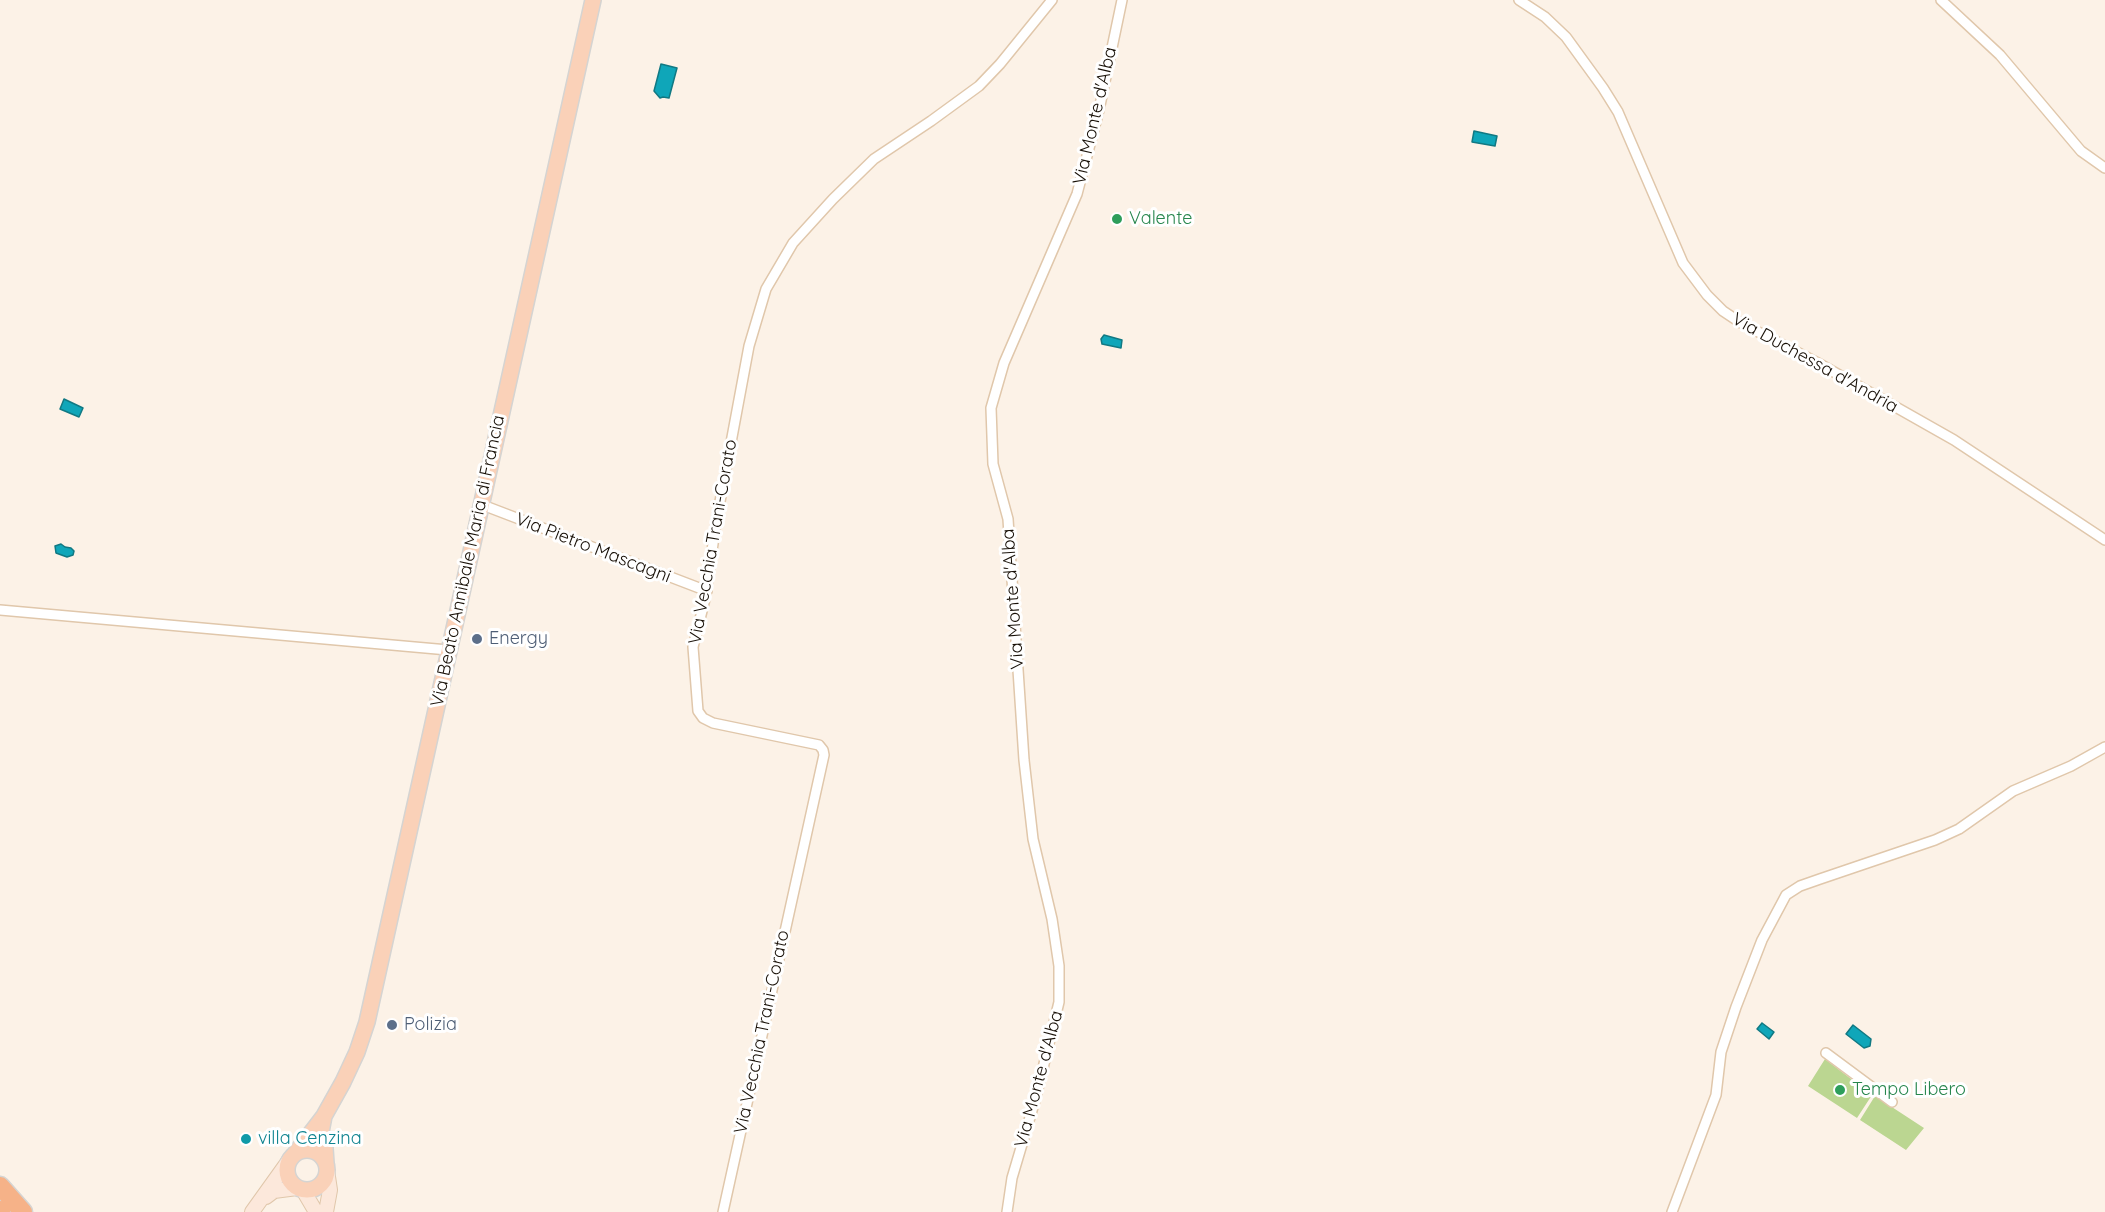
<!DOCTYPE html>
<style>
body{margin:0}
canvas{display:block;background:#fcf2e7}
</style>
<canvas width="2105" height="1212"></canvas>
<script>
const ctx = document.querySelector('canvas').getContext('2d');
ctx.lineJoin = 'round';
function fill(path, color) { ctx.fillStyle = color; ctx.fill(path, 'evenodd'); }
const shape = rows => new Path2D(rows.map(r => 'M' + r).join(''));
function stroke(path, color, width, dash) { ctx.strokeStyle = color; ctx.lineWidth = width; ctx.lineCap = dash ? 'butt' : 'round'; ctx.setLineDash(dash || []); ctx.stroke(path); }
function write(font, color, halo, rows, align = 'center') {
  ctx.font = font + ' Quicksand,sans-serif'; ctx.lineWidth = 6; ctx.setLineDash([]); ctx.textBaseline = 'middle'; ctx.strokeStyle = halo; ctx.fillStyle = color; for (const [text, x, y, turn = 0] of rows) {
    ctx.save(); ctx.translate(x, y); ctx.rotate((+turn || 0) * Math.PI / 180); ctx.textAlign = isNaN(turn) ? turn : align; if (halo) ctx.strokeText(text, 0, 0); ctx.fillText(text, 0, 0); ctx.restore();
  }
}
fill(shape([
 [1825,1059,1872,1095,1857,1118,1808,1086],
 [1875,1096,1924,1128,1906,1150,1860,1120]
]), '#bbd691');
const water = shape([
 [661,64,677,68,669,98,663,97,660,98,654,91,661,64],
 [1474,131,1497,136,1495,146,1472,142,1474,131],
 [1104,335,1122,340,1121,348,1102,344,1101,339,1104,335],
 [64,399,83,408,79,417,60,409,64,399],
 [61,544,65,547,71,548,74,551,73,555,67,557,56,553,55,546,61,544],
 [1762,1023,1774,1032,1769,1039,1757,1029,1762,1023],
 [1853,1025,1871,1039,1870,1046,1864,1048,1846,1034,1853,1025]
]);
fill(water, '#0fa6b9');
stroke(water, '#117983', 1.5);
const street = shape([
 [1519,0,1545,17,1566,37,1603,88,1618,112,1683,263,1707,295,1723,311,1741,323,1818,363,1954,440,2105,540],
 [1941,0,2000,55,2081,151,2105,168],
 [480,504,707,591],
 [0,610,448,650],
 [1826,1053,1892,1102],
 [723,1212,824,755,823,750,819,745,713,723,703,718,698,711,693,647,705,599,716,523,749,346,766,289,793,243,833,199,874,159,931,121,979,86,1000,64,1052,0],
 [1007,1212,1012,1178,1036,1097,1059,1002,1059,966,1052,919,1033,839,1024,760,1008,519,993,464,991,408,1004,363,1077,194,1099,110,1122,0],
 [1672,1212,1716,1095,1721,1052,1736,1007,1762,940,1786,895,1800,886,1820,879,1935,840,1959,829,2013,791,2071,766,2105,747]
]);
const secondary = shape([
 [303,1190,316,1212],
 [266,1197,274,1191,297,1188],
 [252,1212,290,1159],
 [326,1212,330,1190,327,1170]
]);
const primary = shape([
 [324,1116,321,1132,325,1148,326,1163],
 '287 1170a20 20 0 1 1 40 0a20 20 0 1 1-40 0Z',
 [294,1155,324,1116,343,1082,357,1052,367,1022,593,0]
]);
const highway = shape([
 [0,1186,23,1212],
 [0,1210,1,1212]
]);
stroke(street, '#e0c7ab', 12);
stroke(secondary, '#e0c7ab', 16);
stroke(primary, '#d5d4d2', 18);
stroke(highway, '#d5d4d2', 21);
stroke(street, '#fff', 9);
stroke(secondary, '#fce8db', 14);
stroke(primary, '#fad1b8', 15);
stroke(highway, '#f6b288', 18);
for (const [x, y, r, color] of [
 [1117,219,6,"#2e9e5b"],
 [477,639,6,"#5c6f8a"],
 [392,1025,6,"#5c6f8a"],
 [1840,1090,6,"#2e9e5b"],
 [246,1139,6,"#0f9aa8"]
]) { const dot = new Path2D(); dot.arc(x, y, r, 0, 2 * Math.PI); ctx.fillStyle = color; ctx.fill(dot); stroke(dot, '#fff', 2); }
write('18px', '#170f06', '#fff', [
 ["Via Monte d'Alba",1095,116,-77],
 ["Via Duchessa d'Andria",1815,363,29],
 ["Via Vecchia Trani-Corato",713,542,-80],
 ["Via Pietro Mascagni",593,548,21],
 ["Via Beato Annibale Maria di Francia",468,561,-78],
 ["Via Monte d'Alba",1013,599,-94],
 ["Via Vecchia Trani-Corato",762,1032,-78],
 ["Via Monte d'Alba",1039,1079,-75]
]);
write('18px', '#27864d', '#fff', [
 ["Valente",1129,219],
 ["Tempo Libero",1852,1090]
], 'left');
write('18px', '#4e5e75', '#fff', [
 ["Energy",489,639],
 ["Polizia",404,1025]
], 'left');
write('18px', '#0d838f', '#fff', [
 ["villa Cenzina",258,1139]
], 'left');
</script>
